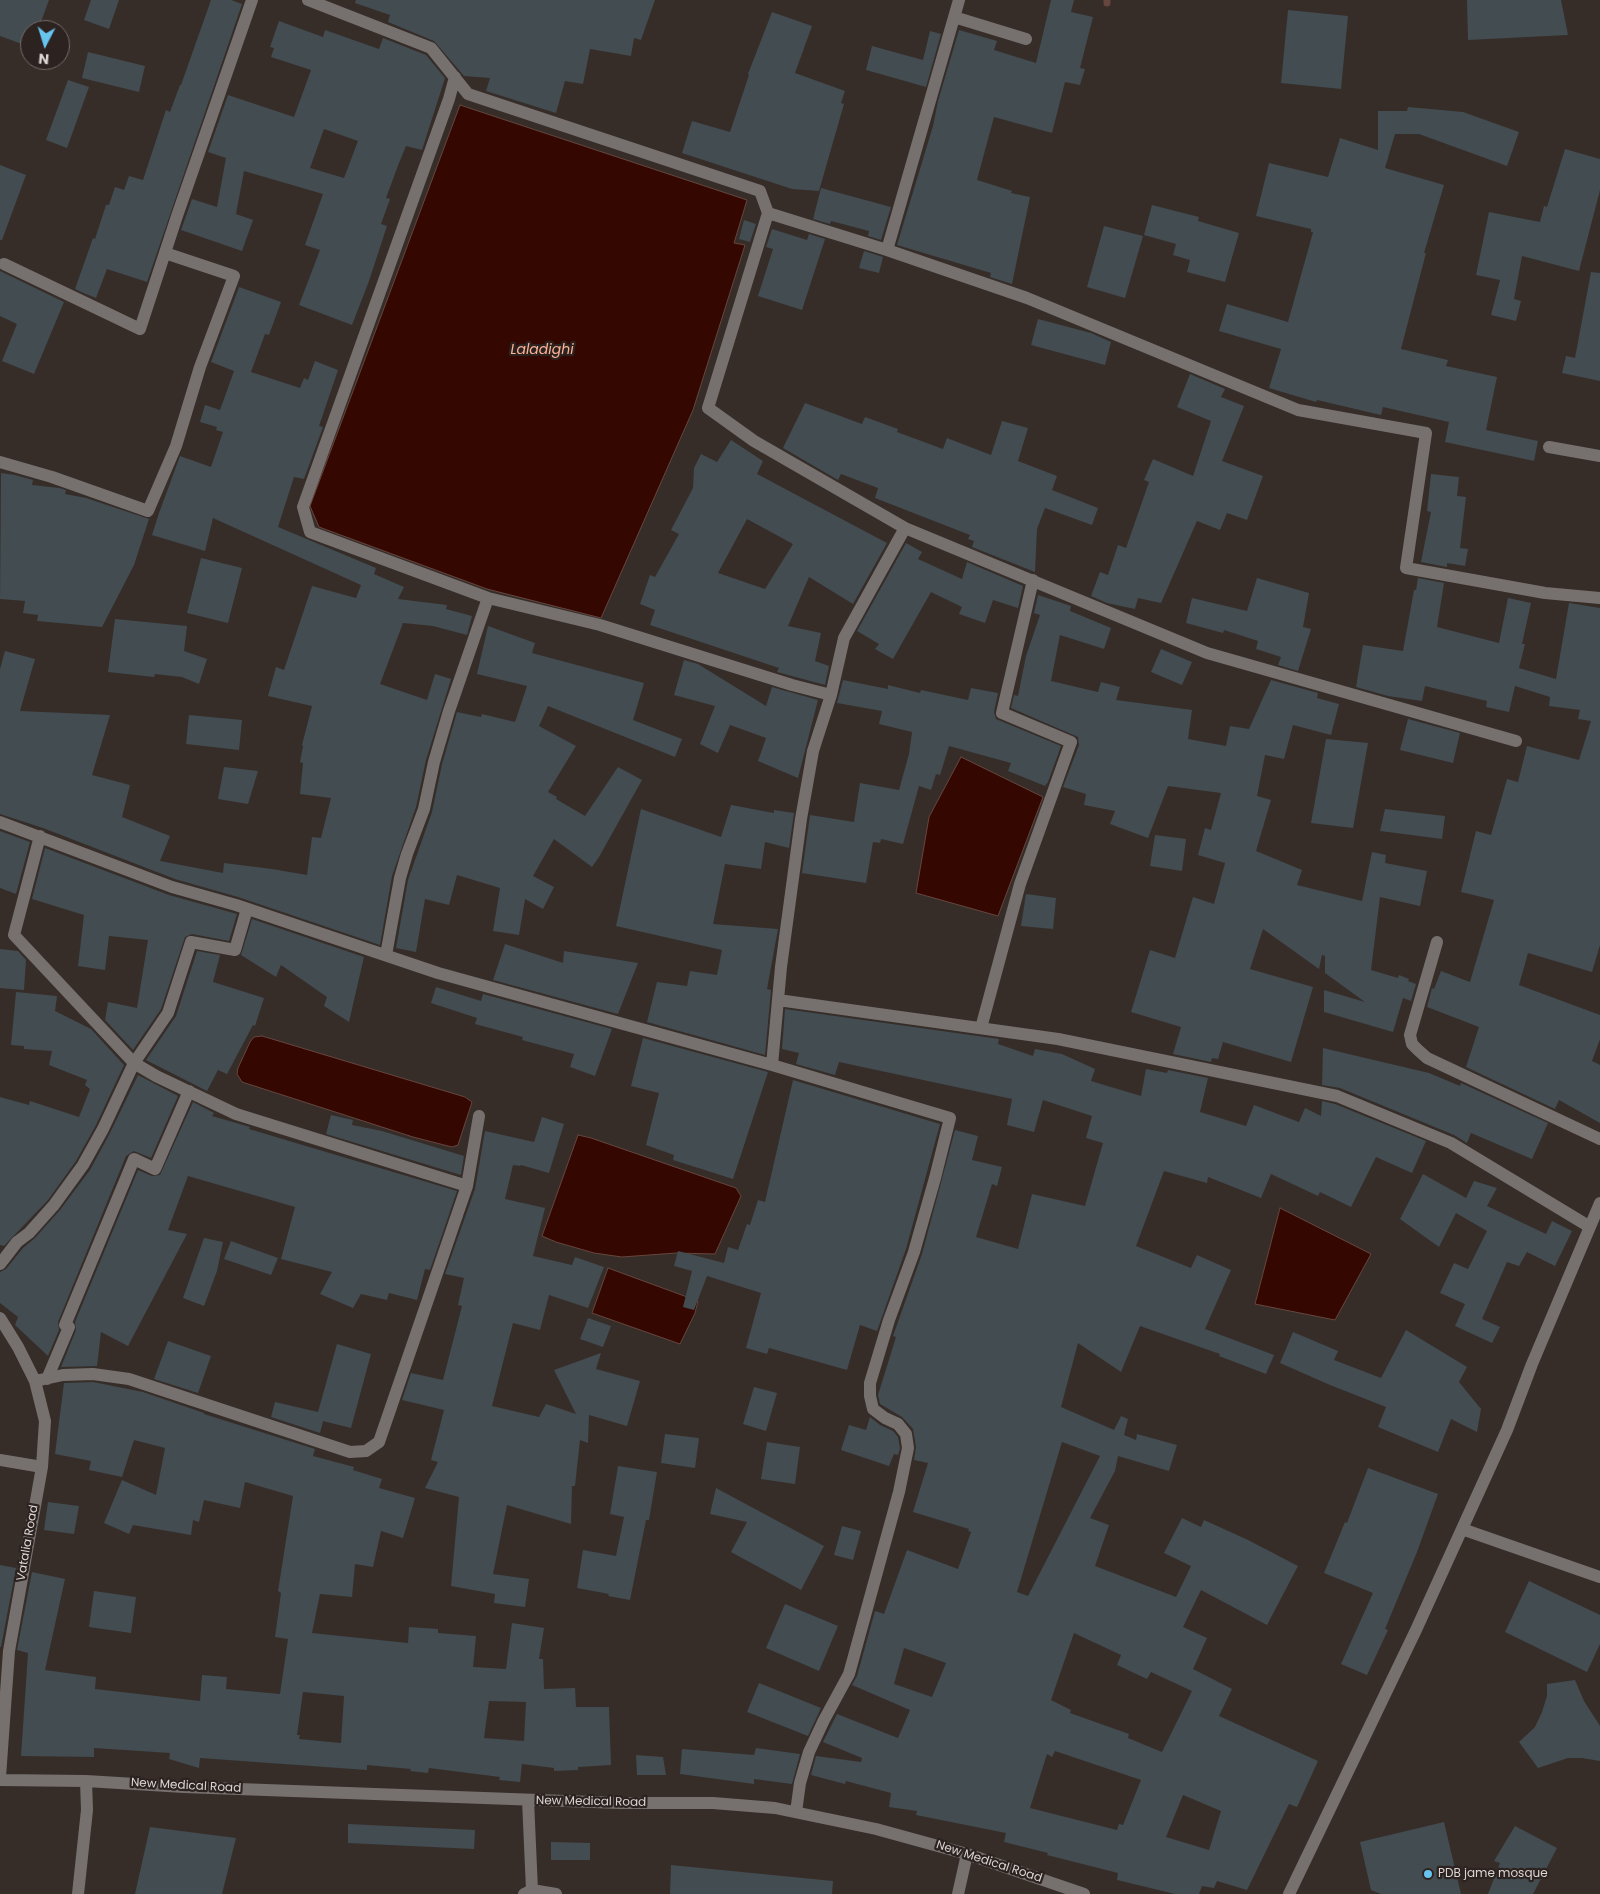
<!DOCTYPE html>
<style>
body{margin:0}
#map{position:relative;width:1600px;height:1894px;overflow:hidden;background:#362d29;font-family:Poppins,sans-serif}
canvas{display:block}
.north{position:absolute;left:20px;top:20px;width:50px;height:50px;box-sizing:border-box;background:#2c2320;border:1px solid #726a68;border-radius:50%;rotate:185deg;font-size:14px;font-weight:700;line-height:20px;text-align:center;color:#dbd5d3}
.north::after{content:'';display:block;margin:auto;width:18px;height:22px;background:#67c4ef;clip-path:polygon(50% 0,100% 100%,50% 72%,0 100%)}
</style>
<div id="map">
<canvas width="1600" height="1894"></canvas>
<div class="north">N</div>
</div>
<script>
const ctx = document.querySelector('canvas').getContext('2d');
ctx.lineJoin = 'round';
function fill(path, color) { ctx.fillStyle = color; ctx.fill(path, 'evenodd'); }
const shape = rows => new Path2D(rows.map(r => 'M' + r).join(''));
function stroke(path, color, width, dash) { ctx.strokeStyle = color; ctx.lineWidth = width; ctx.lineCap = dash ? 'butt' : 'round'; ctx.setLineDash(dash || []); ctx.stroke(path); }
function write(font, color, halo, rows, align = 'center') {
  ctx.font = font + ' Poppins,sans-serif'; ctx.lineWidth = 4.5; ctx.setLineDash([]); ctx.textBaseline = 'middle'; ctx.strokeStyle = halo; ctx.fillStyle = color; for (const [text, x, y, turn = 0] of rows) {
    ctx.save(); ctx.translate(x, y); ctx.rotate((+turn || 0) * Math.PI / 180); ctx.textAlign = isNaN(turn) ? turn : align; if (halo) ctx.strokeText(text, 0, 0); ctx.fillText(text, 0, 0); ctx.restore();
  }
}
const water = shape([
 [460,105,747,200,734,243,745,245,693,410,601,618,487,589,319,527,310,506,460,105],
 [961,757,1043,797,998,916,916,893,929,817,961,757],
 [262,1036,465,1097,472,1102,458,1145,452,1147,413,1137,242,1082,237,1074,238,1068,250,1042,254,1037,262,1036],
 [578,1135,591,1138,736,1188,741,1196,715,1254,676,1253,622,1257,594,1253,556,1242,542,1236,578,1135],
 [1280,1208,1371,1254,1335,1320,1255,1304,1280,1208],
 [608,1268,698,1301,695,1313,680,1344,592,1313,608,1268]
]);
fill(water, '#340800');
stroke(water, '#66463f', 1);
stroke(shape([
 [1107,3,1107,0]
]), '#66463f', 7);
fill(shape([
 [0,0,49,0,38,30,30,30,30,47,0,36],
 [91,0,119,0,109,29,84,20],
 [211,0,231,0,242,4,147,282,107,269,96,298,86,294,75,289,93,238,95,239,106,205,109,205,115,187,124,190,129,176,143,180,166,110,170,112,180,85,181,85],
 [356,0,655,0,641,40,634,38,631,56,590,49,583,84,565,81,556,113,486,91,490,78,464,76,434,41,388,22,390,15,355,3],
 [1051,0,1074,0,1071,12,1093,17,1080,68,1085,69,1080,85,1065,82,1052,133,994,117,977,180,1012,191,1011,193,1030,197,1012,284,990,277,991,273,897,245,933,126,938,101,959,30,997,41,994,50,1036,63],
 [1467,0,1561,0,1568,35,1468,40],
 [1288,10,1348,16,1341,89,1281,83],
 [772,12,812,26,795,73,845,91,841,103,844,104,819,191,792,189,682,153,692,121,730,132,749,75,748,74],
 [279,21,323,37,325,30,379,49,383,38,426,55,445,78,422,150,406,146,399,163,386,198,390,199,381,224,387,226,369,281,352,325,299,305,320,250,305,245,323,194,244,171,236,214,253,220,242,251,181,230,192,199,217,207,226,158,208,152,228,95,294,117,311,70,271,57,274,48,270,47],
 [324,129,358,141,344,178,310,168],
 [930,31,941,34,926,87,866,70,872,46,923,60],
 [88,52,145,66,139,92,82,78],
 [68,80,89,87,67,148,46,140],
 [1408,107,1463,112,1519,132,1507,166,1419,134,1395,134,1385,168,1444,185,1424,253,1426,253,1401,349,1448,360,1446,366,1497,377,1486,430,1538,441,1534,461,1445,442,1449,422,1383,407,1381,415,1317,400,1316,402,1269,388,1281,349,1219,331,1227,304,1288,322,1313,232,1311,232,1311,229,1256,216,1269,163,1328,177,1340,138,1378,150,1378,111,1407,111],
 [1565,149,1600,159,1600,190,1579,271,1522,256,1514,299,1521,301,1516,321,1491,315,1500,280,1476,275,1489,212,1540,222,1544,206,1547,207],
 [0,165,26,175,2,240,0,240],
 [821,188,891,207,881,240,868,236,869,231,831,221,830,224,813,219],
 [1152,205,1199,217,1198,221,1239,233,1225,282,1187,272,1190,260,1173,255,1176,244,1144,235],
 [744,220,756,224,750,242,739,239],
 [1104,226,1143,236,1125,298,1087,287],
 [772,229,807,240,809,234,825,239,802,310,758,296,773,249,766,247],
 [864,251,883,257,879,273,859,268],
 [0,271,64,302,34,374,2,361,17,324,0,316],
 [1591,272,1600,273,1600,381,1562,373,1566,356,1575,358],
 [239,287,281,302,269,335,265,334,251,372,300,388,304,378,308,380,315,361,338,370,319,426,323,427,304,479,294,477,278,527,376,568,374,574,404,587,398,599,447,605,446,609,472,616,467,635,433,626,403,623,380,684,427,700,435,674,451,679,426,760,416,807,392,876,380,945,238,897,175,879,43,828,0,814,0,669,5,651,35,659,20,711,110,715,92,775,130,785,122,817,170,836,160,861,223,873,224,863,272,869,307,875,312,837,321,838,331,798,300,794,303,763,300,762,303,746,302,745,312,706,268,696,276,667,284,670,312,586,356,598,361,585,213,518,205,551,152,535,159,513,180,456,211,467,223,432,216,430,217,427,200,422,205,405,220,410,234,371,211,362],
 [1038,319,1091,333,1111,342,1105,365,1031,345],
 [1190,374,1225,389,1221,397,1244,406,1222,461,1263,476,1247,520,1227,513,1220,530,1197,521,1161,603,1138,598,1135,609,1107,603,1091,596,1100,572,1108,575,1118,545,1126,548,1149,482,1144,480,1153,459,1193,476,1211,421,1177,407],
 [805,403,862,424,865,417,898,429,897,432,943,449,947,438,991,455,1002,421,1028,428,1018,461,1057,476,1052,490,1098,508,1092,525,1045,508,1037,529,1035,572,972,547,974,541,968,539,970,535,875,498,878,488,841,474,838,480,783,448],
 [731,440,763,461,757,474,887,543,853,604,809,577,788,626,821,633,815,661,829,666,825,685,777,672,779,668,650,625,655,610,640,604,650,575,655,577,679,534,671,530,693,488,694,468,701,454,717,462],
 [747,519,793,544,765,589,718,573],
 [1,473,15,475,33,480,32,485,59,488,66,490,65,494,86,498,149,519,134,565,102,627,37,621,38,615,23,613,25,601,0,599],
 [1431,474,1459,477,1457,496,1466,497,1460,548,1468,549,1465,566,1447,563,1447,567,1421,562,1431,512,1427,511],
 [906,543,922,552,918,559,962,579,967,562,1023,586,1018,608,993,600,985,623,959,614,962,607,931,592,893,659,875,649,879,644,857,631],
 [201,558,242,568,228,623,187,613],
 [1257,578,1309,593,1303,627,1311,629,1298,671,1278,665,1281,657,1256,649,1258,641,1224,630,1223,633,1186,623,1192,598,1247,611],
 [1418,578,1444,583,1437,627,1499,643,1508,598,1531,603,1522,644,1525,644,1519,668,1556,679,1569,603,1600,608,1600,945,1592,972,1528,953,1519,985,1600,1015,1600,1039,1592,1061,1600,1065,1600,1123,1559,1100,1555,1109,1466,1067,1479,1027,1427,1007,1432,988,1434,989,1441,971,1470,982,1494,900,1461,892,1476,831,1491,835,1507,779,1518,782,1527,746,1579,760,1591,721,1578,719,1580,710,1549,706,1550,697,1515,686,1509,712,1486,707,1487,701,1425,686,1422,701,1388,696,1356,687,1363,645,1403,651,1414,590,1416,590],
 [1038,595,1071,606,1070,611,1111,628,1104,649,1060,635,1051,681,1098,692,1101,682,1120,687,1116,700,1192,710,1188,739,1226,746,1230,726,1249,729,1271,680,1318,693,1317,698,1339,704,1331,735,1293,725,1284,759,1265,755,1257,796,1271,800,1256,851,1302,870,1297,885,1362,901,1372,852,1386,855,1385,863,1427,871,1420,906,1380,897,1371,970,1398,978,1399,975,1409,979,1408,981,1416,984,1411,1001,1403,998,1393,1032,1324,1012,1324,990,1365,1002,1325,973,1325,956,1322,955,1319,969,1263,929,1250,969,1313,987,1291,1062,1223,1042,1218,1059,1212,1058,1211,1062,1173,1054,1181,1027,1131,1012,1150,950,1175,958,1193,897,1214,904,1225,863,1198,855,1205,828,1211,830,1221,793,1168,786,1148,838,1110,824,1115,811,1084,805,1086,794,1063,787,1079,745,1078,737,1011,708,1014,695,1018,696,1026,656,1040,615,1034,613],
 [115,619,187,626,184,651,207,659,199,684,182,677,155,674,154,677,108,672],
 [488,626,535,643,532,653,644,683,633,720,682,739,675,757,548,706,539,726,576,746,548,792,557,797,556,799,585,816,618,767,642,780,599,857,592,867,554,839,533,876,554,887,543,909,525,899,519,935,493,931,500,888,457,875,449,905,425,899,416,952,396,948,408,880,432,812,442,764,457,712,481,717,482,714,515,722,527,686,477,674],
 [1161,649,1192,662,1182,685,1151,672],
 [684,660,698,664,766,706,772,687,818,700,798,778,758,761,766,738,730,725,718,753,700,744,715,706,674,695],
 [843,680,888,689,888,685,920,693,921,690,968,700,971,688,998,693,994,712,996,719,1061,746,1048,782,1045,786,1008,771,1011,763,949,746,940,775,936,774,931,790,919,786,903,844,881,839,880,843,873,842,866,883,802,873,810,815,854,822,860,783,899,790,909,754,912,732,879,724,882,711,837,703],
 [189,715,242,720,239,750,186,744],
 [1408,719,1460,733,1453,763,1400,750],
 [1326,739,1368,743,1353,828,1311,823],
 [224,767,258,771,248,804,218,799],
 [731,805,774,813,774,810,794,813,789,848,765,842,761,869,725,864,713,924,778,929,767,989,771,990,765,1055,647,1022,657,982,687,986,690,971,717,975,722,950,616,926,641,809,721,837],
 [1385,809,1445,816,1442,839,1380,831],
 [0,831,30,842,16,894,0,888],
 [1155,835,1186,839,1182,871,1150,866],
 [45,848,169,895,237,914,229,941,192,934,185,937,161,1009,133,1050,105,1020,108,1002,137,1008,148,940,109,936,105,970,78,966,84,915,32,899],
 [1026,894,1056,898,1053,929,1021,926],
 [252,919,364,957,349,1022,324,1006,327,997,281,965,276,977,241,955],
 [505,944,563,963,564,951,638,963,618,1014,493,980],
 [0,949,18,951,26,960,24,990,0,988],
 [197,951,220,955,213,982,264,998,255,1026,253,1025,227,1074,218,1070,207,1091,146,1060,176,1016],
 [436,987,481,1001,483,994,612,1029,595,1076,570,1067,574,1054,522,1040,523,1037,475,1024,477,1018,431,1003],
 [16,992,57,996,55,1011,91,1029,124,1065,96,1125,76,1161,48,1200,4,1246,0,1245,0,1097,29,1105,30,1101,79,1117,90,1089,85,1085,87,1080,49,1065,52,1051,24,1049,24,1046,11,1045],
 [785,1009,999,1039,998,1044,1033,1056,1035,1049,1062,1054,1095,1069,1091,1081,1141,1096,1146,1069,1167,1073,1168,1070,1208,1078,1200,1112,1246,1126,1254,1105,1299,1122,1305,1108,1321,1116,1322,1101,1335,1104,1426,1141,1412,1173,1376,1157,1351,1207,1320,1192,1318,1196,1271,1174,1261,1198,1208,1177,1207,1183,1164,1171,1136,1246,1191,1268,1197,1255,1231,1270,1205,1329,1274,1355,1266,1374,1219,1356,1220,1354,1140,1326,1121,1372,1078,1343,1061,1407,1114,1430,1121,1416,1128,1419,1124,1435,1136,1440,1137,1434,1177,1445,1169,1471,1118,1456,1115,1471,1090,1518,1109,1525,1095,1566,1176,1597,1191,1566,1164,1553,1182,1518,1201,1527,1204,1520,1248,1540,1298,1566,1267,1625,1201,1590,1183,1627,1207,1638,1193,1669,1232,1689,1219,1716,1318,1761,1297,1807,1289,1804,1247,1890,1217,1881,1214,1888,1202,1886,1199,1894,1175,1894,1117,1880,1118,1873,1047,1855,1048,1853,1004,1842,1006,1833,916,1815,917,1811,889,1807,891,1793,846,1781,845,1784,811,1775,816,1756,861,1762,862,1758,823,1742,837,1714,898,1738,910,1710,852,1685,857,1676,875,1611,884,1614,907,1550,958,1569,971,1532,968,1531,969,1529,913,1512,928,1463,914,1460,916,1447,913,1429,902,1417,880,1404,878,1395,896,1337,893,1336,922,1254,955,1130,978,1136,972,1160,1002,1167,997,1186,992,1184,976,1237,1018,1249,1032,1194,1085,1206,1103,1143,1086,1138,1092,1116,1043,1100,1034,1132,1007,1125,1012,1099,839,1062,835,1075,796,1064,799,1053,782,1049],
 [1062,1442,1100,1456,1028,1596,1017,1592],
 [1074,1633,1121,1655,1117,1665,1147,1679,1151,1672,1192,1691,1162,1752,1128,1738,1129,1734,1070,1713,1071,1710,1051,1700],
 [904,1648,946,1663,932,1697,894,1684],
 [1055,1751,1141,1780,1123,1825,1119,1824,1117,1830,1030,1808,1047,1754,1052,1757],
 [1183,1795,1221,1811,1209,1850,1166,1837],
 [643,1038,768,1072,733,1179,673,1160,674,1155,646,1145,659,1093,631,1086],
 [1323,1048,1429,1073,1460,1086,1461,1083,1548,1123,1532,1159,1471,1133,1467,1143,1454,1135,1340,1088,1322,1085],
 [138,1075,178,1096,151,1158,134,1151,126,1156,58,1322,59,1330,48,1356,15,1325,18,1317,0,1303,0,1272,6,1269,23,1248,35,1238,60,1210,90,1170,110,1133],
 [793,1080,940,1124,906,1249,877,1331,860,1325,847,1370,769,1348,767,1354,746,1348,761,1293,707,1276,694,1310,683,1307,692,1271,674,1266,678,1251,724,1263,728,1247,738,1250,747,1224,750,1225,758,1200,765,1202],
 [193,1102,214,1113,212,1116,250,1127,249,1129,457,1191,430,1270,425,1269,417,1300,389,1293,387,1300,361,1294,353,1308,320,1294,332,1272,281,1259,295,1207,188,1176,168,1230,187,1234,128,1346,101,1332,97,1366,61,1367,76,1330,75,1322,138,1170,152,1176,160,1175],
 [331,1115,353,1120,352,1125,382,1131,464,1156,461,1175,326,1134],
 [542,1117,564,1124,549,1173,521,1165,520,1166,513,1165,505,1199,545,1208,533,1256,572,1265,575,1257,604,1267,588,1308,549,1295,540,1330,513,1323,492,1406,539,1417,546,1404,576,1414,554,1370,601,1353,596,1369,640,1381,627,1426,589,1415,588,1443,580,1440,575,1486,572,1486,571,1524,507,1505,493,1574,529,1579,525,1607,494,1603,495,1594,451,1586,459,1497,425,1488,438,1462,431,1460,444,1410,402,1400,411,1373,443,1380,462,1306,458,1305,464,1278,445,1274,475,1189,485,1131,534,1142],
 [1423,1174,1466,1198,1474,1181,1497,1188,1487,1206,1546,1234,1552,1221,1572,1231,1555,1266,1527,1252,1519,1266,1507,1262,1482,1319,1500,1327,1492,1343,1455,1326,1465,1304,1440,1293,1454,1263,1468,1269,1487,1231,1456,1213,1439,1247,1400,1219],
 [204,1238,223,1242,217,1271,204,1306,183,1298],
 [231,1241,278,1258,271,1275,224,1259],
 [588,1318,611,1326,603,1347,580,1339],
 [1406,1330,1467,1367,1459,1382,1481,1409,1477,1432,1451,1419,1438,1452,1378,1427,1386,1407,1330,1385,1280,1363,1293,1332,1338,1351,1334,1360,1381,1378],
 [168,1341,211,1356,198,1393,154,1379],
 [337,1344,371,1354,351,1428,323,1421,320,1433,271,1417,275,1402,318,1412],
 [93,1382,143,1392,204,1413,204,1414,315,1449,313,1456,354,1467,353,1470,382,1479,379,1488,415,1498,403,1538,381,1531,373,1567,355,1564,352,1597,320,1594,312,1633,408,1643,409,1627,438,1629,438,1633,476,1636,473,1667,506,1669,512,1623,544,1628,539,1659,543,1659,544,1689,575,1688,576,1707,609,1707,611,1765,578,1767,578,1770,554,1771,554,1768,522,1764,520,1782,499,1780,500,1777,429,1768,428,1773,410,1771,411,1769,367,1765,367,1770,200,1758,199,1768,169,1759,170,1753,94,1748,94,1757,21,1756,28,1653,17,1650,32,1572,65,1579,45,1670,96,1677,95,1689,200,1701,202,1675,227,1677,226,1689,280,1694,288,1639,275,1637,281,1593,278,1591,293,1496,245,1482,240,1508,204,1500,199,1522,193,1520,191,1535,133,1525,129,1534,104,1523,122,1480,156,1495,165,1448,134,1440,122,1477,89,1470,91,1461,55,1454,64,1383],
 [303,1692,344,1696,341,1743,299,1739,300,1735,297,1735],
 [489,1701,526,1702,524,1741,484,1738],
 [754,1387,777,1393,766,1431,743,1424],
 [870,1417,880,1425,893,1431,898,1437,900,1448,898,1455,894,1454,889,1466,841,1450,849,1425,866,1430],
 [665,1434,699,1438,695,1468,661,1463],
 [767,1442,800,1447,795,1484,761,1479],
 [618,1466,657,1472,649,1520,646,1520,630,1600,608,1596,609,1594,577,1588,583,1550,616,1556,624,1517,610,1514],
 [1368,1468,1438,1494,1417,1552,1385,1629,1388,1630,1367,1675,1341,1664,1373,1593,1324,1573,1345,1522,1347,1523],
 [716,1488,824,1546,801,1590,731,1552,747,1522,710,1514],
 [48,1502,79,1506,74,1534,44,1530],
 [842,1526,861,1531,853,1560,834,1555],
 [0,1565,16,1568,1,1647,0,1647],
 [1529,1581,1600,1615,1600,1644,1587,1672,1505,1632],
 [94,1591,136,1597,131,1633,89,1627],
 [785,1604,838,1626,819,1671,766,1648],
 [1575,1680,1584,1701,1600,1726,1600,1761,1582,1758,1568,1758,1538,1768,1519,1742,1535,1727,1542,1712,1547,1696,1547,1684],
 [759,1683,821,1708,808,1736,747,1712],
 [756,1748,800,1754,792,1784,754,1779,754,1784,680,1774,682,1749,754,1755],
 [636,1755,663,1757,666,1775,637,1775],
 [1444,1822,1461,1894,1381,1894,1371,1890,1360,1842],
 [348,1824,475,1830,474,1849,348,1843],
 [1515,1826,1557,1848,1533,1894,1488,1894,1500,1863,1494,1861],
 [150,1827,236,1838,222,1894,135,1894],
 [551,1842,590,1843,590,1860,551,1860],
 [671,1865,833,1881,832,1894,670,1894]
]), '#424c51');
stroke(shape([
 [308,0,431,48,468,94,760,191,768,213,887,250,1027,298,1298,410,1426,433,1406,568,1545,593,1600,598],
 [954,17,1026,39],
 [455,77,449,99,303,507,310,532,488,598,600,625,792,685,831,695],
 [768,213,708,408,754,441,905,528,1207,653,1516,741],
 [887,250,959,0],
 [4,264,140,329,177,216,252,0],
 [1549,447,1600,456],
 [0,462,52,477,148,511,176,446,200,367,234,276,165,253],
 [0,822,172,887,236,905,438,973,772,1065,950,1118,935,1178,914,1252,889,1320,870,1383,870,1396,873,1409,885,1418,898,1424,906,1434,908,1448,899,1492,849,1674,824,1720,809,1752,800,1783,796,1812],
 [40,836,14,935,134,1063,156,1076,236,1114,467,1186],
 [1437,942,1410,1035,1412,1044,1418,1050,1427,1058,1600,1139],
 [386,955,400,878,407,854,424,809,434,762,449,711,488,598],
 [778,1000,1058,1039,1337,1096,1451,1143,1590,1227],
 [981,1028,1020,884,1071,742,1002,713,1033,580],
 [772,1065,781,967,801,819,813,751,831,695,844,638,905,528],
 [0,1264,17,1242,29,1233,54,1205,83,1165,103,1129,134,1063,168,1013,191,942,235,950,247,909],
 [0,1318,18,1347,35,1381,45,1421,42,1467,9,1651,0,1777],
 [47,1379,69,1327,65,1325,134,1159,155,1169,189,1091],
 [35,1381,63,1375,93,1374,129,1379,350,1452,366,1451,379,1442,467,1186,479,1116],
 [0,1460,42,1467],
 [1462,1529,1600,1577],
 [0,1780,86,1781,184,1787,620,1803,713,1803,775,1808,876,1829,967,1854,1084,1894],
 [532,1890,556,1894],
 [78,1894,87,1810,86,1781],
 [524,1894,532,1890,528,1800],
 [958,1894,967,1854],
 [1289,1894,1416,1630,1507,1430,1532,1364,1600,1203]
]), '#76716f', 12);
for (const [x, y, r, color] of [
 [1428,1874,5,"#67c4ef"]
]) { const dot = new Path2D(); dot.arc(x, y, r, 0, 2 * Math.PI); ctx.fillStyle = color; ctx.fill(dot); stroke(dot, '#2c2320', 2); }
write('12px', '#dbd5d3', '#2c2320', [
 ["Vatalia Road",28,1543,-80],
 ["New Medical Road",186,1786,3],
 ["New Medical Road",591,1802,1],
 ["New Medical Road",989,1862,18]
]);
write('12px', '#dbd5d3', '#2c2320', [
 ["PDB jame mosque",1438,1874]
], 'left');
write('italic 14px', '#ffb296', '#2c2320', [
 ["Laladighi",542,350]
]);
</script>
